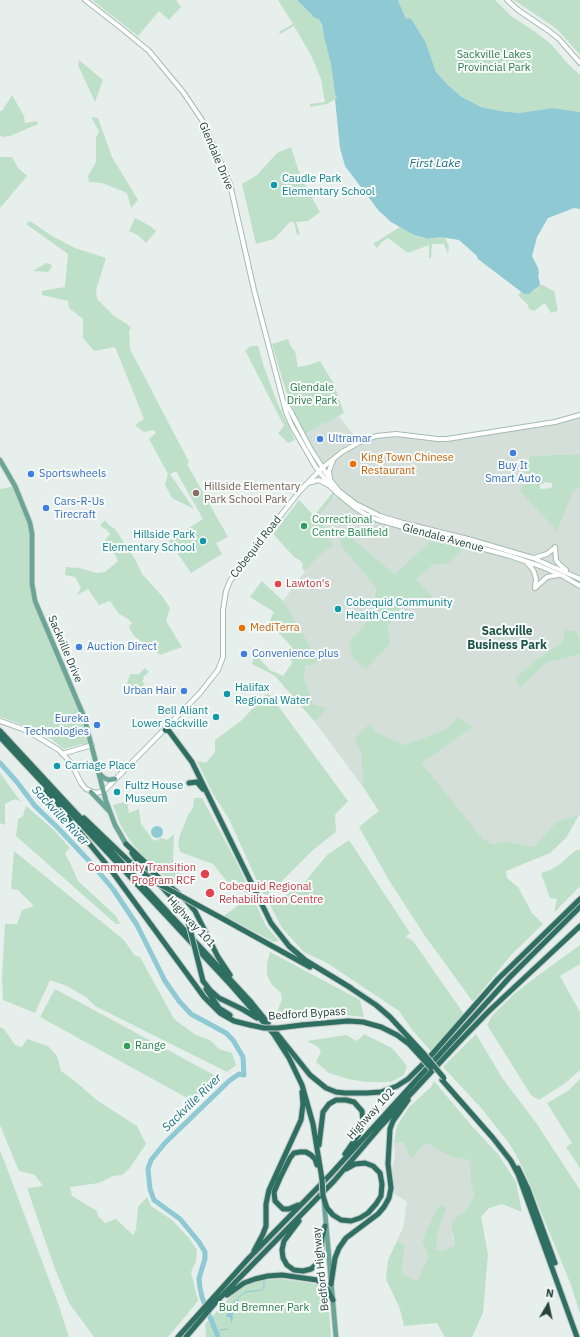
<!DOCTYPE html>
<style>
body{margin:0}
#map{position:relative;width:580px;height:1337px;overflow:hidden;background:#e6efeb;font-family:"IBM Plex Sans",sans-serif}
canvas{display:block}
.north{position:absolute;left:528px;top:1285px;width:40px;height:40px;-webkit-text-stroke:3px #f7fbf9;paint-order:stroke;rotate:9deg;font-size:11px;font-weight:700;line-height:16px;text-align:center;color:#24423a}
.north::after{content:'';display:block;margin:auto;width:14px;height:18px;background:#24423a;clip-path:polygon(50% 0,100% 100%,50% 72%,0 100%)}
</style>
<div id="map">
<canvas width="580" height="1337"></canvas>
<div class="north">N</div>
</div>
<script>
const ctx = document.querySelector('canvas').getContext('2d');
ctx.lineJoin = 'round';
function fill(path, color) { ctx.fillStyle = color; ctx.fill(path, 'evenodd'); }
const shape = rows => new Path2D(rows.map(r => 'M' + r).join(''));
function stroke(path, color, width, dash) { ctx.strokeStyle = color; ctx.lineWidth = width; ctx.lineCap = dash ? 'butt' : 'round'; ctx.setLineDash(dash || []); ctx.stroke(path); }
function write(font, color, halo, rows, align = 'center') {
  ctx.font = font + ' "IBM Plex Sans",sans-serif'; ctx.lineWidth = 4; ctx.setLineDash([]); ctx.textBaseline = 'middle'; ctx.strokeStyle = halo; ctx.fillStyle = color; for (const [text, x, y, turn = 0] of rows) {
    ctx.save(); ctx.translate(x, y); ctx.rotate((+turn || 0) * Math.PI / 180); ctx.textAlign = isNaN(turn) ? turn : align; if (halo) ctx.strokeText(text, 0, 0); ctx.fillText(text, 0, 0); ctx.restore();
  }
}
fill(shape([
 [580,413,580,454,530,456,520,490,573,490,580,486,580,639,575,632,537,659,521,687,546,663,580,655,580,815,557,821,534,847,505,841,493,844,483,839,422,763,473,727,458,717,448,728,405,745,377,732,369,724,357,745,361,751,363,787,315,722,327,708,313,704,310,698,304,679,306,665,283,601,305,571,319,556,334,545,324,534,327,530,317,519,330,500,342,491,324,469,305,434,339,416,360,443,372,437,390,435,442,441,473,438,506,430,558,421],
 [348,535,395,574,430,541,463,547,448,564,433,565,416,579,423,606,405,601,395,616,388,628,390,644,349,643,373,613,376,588,361,569],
 [394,1142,403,1142,414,1156,420,1148,427,1143,451,1157,466,1159,471,1163,471,1183,474,1195,465,1212,459,1215,452,1235,455,1245,443,1251,436,1250,439,1228,446,1210,428,1230,422,1241,428,1257,417,1283,402,1273,405,1244,397,1241,403,1228,407,1202,395,1194,393,1185,392,1169,395,1156]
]), '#d4dfda');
fill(shape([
 [92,0,176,0,181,7,169,20,159,11,138,36],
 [278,0,297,0,311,14,320,20,331,64,335,94,337,98,327,104,310,107,310,104,325,102,321,79,312,57,294,26,280,34,279,32,293,24],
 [398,0,495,0,511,16,537,33,552,45,568,64,580,75,580,112,552,108,519,113,500,111,481,107,462,97,448,85,436,72,426,43,412,20,406,19],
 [514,0,580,0,580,55,557,29],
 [79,60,103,80,95,102,78,65],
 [12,95,24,116,25,123,37,121,38,124,10,136,2,137,0,135,0,111,2,111],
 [91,117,98,118,112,157,138,200,131,208,127,193,102,183,89,182,88,176,96,162,96,138,99,131],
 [291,147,298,169,310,196,322,189,323,192,312,198,320,212,308,221,296,222,300,234,297,235,294,222,290,222,274,239,256,244,242,184,257,175,277,153],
 [0,157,12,157,18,168,27,176,0,208],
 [135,218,150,226,156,231,146,243,139,236,129,231],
 [30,221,52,236,75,248,106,258,96,290,97,299,114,316,127,324,131,328,129,331,130,349,189,462,187,464,228,537,216,543,222,554,191,573,169,541,203,519,176,471,170,474,194,509,172,498,165,485,168,474,149,439,156,433,154,430,144,432,135,425,144,419,115,347,94,351,83,338,83,319,69,308,68,301,42,295,42,291,65,287,68,254,26,224],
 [400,227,414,235,422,238,445,237,449,247,448,254,444,244,432,244,431,258,429,258,429,245,408,253,388,238,382,242,377,248,373,244],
 [46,263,51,264,52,267,48,272,33,271],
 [540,284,554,291,558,311,551,313,545,303,534,311,529,309,528,305,518,295,522,291,524,294,530,293,537,289],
 [288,339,291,347,295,351,298,367,309,365,320,361,334,384,344,413,325,424,325,423,305,434,297,419,285,388,272,344],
 [251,346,258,346,264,367,277,402,295,440,288,443,278,433,284,426,245,350],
 [580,454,580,486,573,491,557,531,520,491,530,456],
 [544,482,552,483,552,488,540,489,540,484,543,484],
 [15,486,30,523,32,572,35,601,66,675,92,746,82,744,64,749,51,739,30,728,0,717,0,489],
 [333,492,335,495,317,519,327,530,324,533,334,545,319,556,305,571,302,568,303,564,301,561,294,557,274,535,274,533,299,500,314,516],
 [105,520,109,525,115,529,135,559,142,574,162,596,170,608,166,621,182,647,160,655,134,636,129,627,132,623,128,619,119,614,110,601,99,605,88,589,77,595,81,588,75,577,65,575,66,567,79,568,97,573,105,572,118,561,111,547,105,540,110,534,107,530,100,526],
 [348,535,395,574,430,541,464,547,448,564,433,565,416,579,432,597,423,606,405,601,395,616,388,628,390,644,366,669,353,659,349,642,373,614,376,588,361,569,341,546,341,538],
 [262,581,283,601,318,660,314,665,306,665,304,679,313,704,327,708,315,722,275,676,252,664,255,654,270,670,283,676,293,662,284,654,291,646,269,622,274,612,250,597],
 [565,630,576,632,580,639,580,655,546,663,521,687,516,682,516,678,537,659,563,641],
 [145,668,149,672,143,677,144,679,142,681,145,684,133,695,127,684,130,674,139,674],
 [266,694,270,695,348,801,335,815,336,832,314,849,268,895,263,894,229,819,213,794,197,761,206,763,215,752,215,740,242,720],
 [458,717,473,727,422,763,483,839,493,844,505,841,534,847,557,821,579,815,566,838,550,853,506,871,507,878,518,887,532,913,543,924,511,955,473,1002,425,936,390,882,359,827,379,811,363,787,361,751,357,745,355,738,369,724,377,732,405,745,448,728],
 [0,773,21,802,15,799,5,804,5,825,0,823],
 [194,798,202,798,236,861,266,926,279,941,274,942,224,916,248,898,236,879,229,884,213,864,180,852,178,843,180,835,188,815,193,808],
 [127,801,129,813,139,809,141,824,154,841,161,838,167,840,174,834,173,861,181,876,181,881,177,885,159,872,141,854,129,839,120,824,113,805],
 [26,806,54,830,70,848,65,853,70,863,78,881,116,916,120,924,116,924,16,836,18,819,23,816],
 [349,840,410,933,406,937,413,941,464,1014,431,1051,413,1031,399,1011,327,963,304,952,282,928,270,905,304,883,327,855],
 [576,850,580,850,580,886,554,913,557,899,550,898,541,873,550,870,560,864],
 [14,851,124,940,135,956,140,957,174,1019,196,1035,210,1040,219,1049,232,1053,236,1065,227,1072,95,1006,86,997,67,986,50,980,35,1013,3,1000,2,979,5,924,17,924,22,910,34,906,18,890,11,889],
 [580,945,580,964,560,976,580,1012,580,1070,564,1084,539,1100,531,1095,487,1025,492,1016,514,994,536,977],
 [270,952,360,1000,364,1017,345,1015,304,1019,307,1011,296,1010,277,1012,282,999,281,993,272,985,267,975,267,963],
 [55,989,214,1075,198,1104,40,1017],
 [0,1027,4,1029,15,1045,22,1047,27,1039,48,1046,57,1056,61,1071,76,1082,98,1101,137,1126,146,1144,129,1169,122,1175,113,1176,99,1183,70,1187,72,1196,97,1211,98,1216,105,1223,116,1219,133,1235,136,1229,138,1207,147,1197,151,1206,172,1220,189,1238,197,1250,196,1261,191,1272,198,1301,168,1337,94,1337,69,1303,55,1269,27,1188,43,1186,35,1175,19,1171,0,1125],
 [364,1034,392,1048,407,1066,404,1075,391,1082,367,1082,348,1079,329,1073,316,1062,321,1051,318,1047,307,1041,346,1035,357,1041],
 [476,1034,503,1079,537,1124,580,1190,580,1314,571,1285,523,1168,509,1143,482,1109,443,1067],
 [580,1079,580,1168,566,1147,572,1143,547,1103,568,1091],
 [434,1081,471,1125,498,1154,516,1182,522,1212,502,1204,489,1208,481,1217,488,1254,483,1313,472,1337,445,1337,437,1323,404,1326,400,1309,386,1279,388,1260,397,1241,405,1244,402,1273,417,1282,428,1257,422,1241,438,1207,444,1205,446,1210,439,1228,436,1250,443,1251,455,1245,451,1224,459,1215,465,1212,474,1195,471,1183,471,1163,466,1159,451,1157,427,1143,420,1148,414,1157,410,1157,403,1142,394,1142,397,1126,409,1107,431,1087],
 [0,1150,59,1306,69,1337,0,1337],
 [282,1279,317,1284,324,1288,328,1296,331,1337,206,1337,205,1324,234,1293,245,1285,258,1280]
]), '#bfe0c8');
fill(shape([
 [297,0,398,0,406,19,409,18,412,20,426,43,436,72,448,85,462,97,481,107,500,111,519,113,552,108,580,112,580,209,574,208,548,218,537,237,532,256,538,268,539,274,538,275,540,284,538,287,529,294,524,294,478,259,476,255,459,240,441,237,434,238,429,238,428,239,414,235,391,222,379,211,345,166,340,148,335,99,337,98,335,94,331,64,324,37,322,25,319,19,315,18],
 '151 832a6 6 0 1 1 12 0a6 6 0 1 1-12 0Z',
 [238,1299,239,1302,238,1307,235,1307,237,1309,233,1314,232,1324,230,1317,227,1317,226,1316,231,1309,233,1302]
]), '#8ec9d4');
stroke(shape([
 [238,1298,245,1292,262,1290,264,1286,264,1280],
 [216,1334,220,1330,228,1329]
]), '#8ec9d4', 1);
stroke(shape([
 [0,763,17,782,35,806,58,828,92,864,113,889,137,925,165,981,179,1001,191,1014,226,1033,233,1040,243,1057,244,1075,239,1074,229,1081,165,1143,151,1160,148,1169,150,1189,154,1200,180,1219,199,1242,205,1252,205,1259,199,1278,200,1288,202,1297,218,1337]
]), '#8ec9d4', 5);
const secondary = shape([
 [85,0,121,28,149,51,183,92,202,120,208,133,230,184,254,290,286,412,292,426,315,466,330,486,337,493,354,507,365,514,378,520,510,556,540,566,563,576,580,586],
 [507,0,518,10,549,31,559,39,580,63],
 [285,403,290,410,310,448,331,481,339,491,356,504,380,516,403,523,468,539,533,558,580,579],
 [330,478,329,471,333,460],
 [308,483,319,480,328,485],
 [555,547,556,560,559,564,566,570],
 [534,558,547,554,553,549],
 [527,563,531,567,534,572,536,579,535,588],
 [535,588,547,577,558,575],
 [0,721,28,731,49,744,59,750,71,763,81,783,86,789,96,793,104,791,200,693,218,670,223,657,223,610,226,591,230,581,242,564,300,491,322,468,342,452,360,442,376,436,396,434,438,439,447,439,555,422,580,415],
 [62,754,92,745]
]);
const primary = shape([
 [0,460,15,486,30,523,32,534,32,584,35,601,84,717,106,801,115,825,126,844],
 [99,773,104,778,109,780,115,779],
 [91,792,109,811],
 [324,1201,336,1337]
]);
const highway = shape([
 [165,730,169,731,192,762,271,923,289,946,305,960,351,988],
 [0,731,251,1002,268,1023],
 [0,737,230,984,273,1033,289,1058,302,1085,313,1124,322,1179],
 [189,783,197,782,203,789],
 [46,791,111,870,204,997,220,1013,234,1021,250,1025],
 [84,818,132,864],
 [126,844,147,864,157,876,178,893],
 [132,853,139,863,156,880],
 [161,886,174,900,182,911],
 [184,898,195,911,218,957,230,975],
 [225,920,310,967],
 [203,981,210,990,219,998,242,1009,257,1018],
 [349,987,376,1005,390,1017,424,1054],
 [206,989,219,1008,230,1015],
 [302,1025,348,1021,363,1022,381,1027,397,1035,409,1044,421,1057],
 [274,1030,310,1075,326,1088,336,1092,345,1093,367,1093,381,1092,397,1086,408,1079,427,1060,498,979,580,899],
 [442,1080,493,1138,511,1161,518,1174,577,1337],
 [319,1145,323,1112,329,1104,336,1100,346,1100,354,1102,362,1111,363,1121,359,1134,345,1154],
 [518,1168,528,1189,555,1263],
 [323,1196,327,1208,333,1215,341,1220,351,1221,360,1218,368,1213,376,1204,381,1196,382,1184,380,1173,373,1166,365,1163,355,1164,346,1169],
 [298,1205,289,1209,283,1209,275,1201,274,1192,280,1178,290,1158,294,1153,300,1152,306,1152,311,1155,315,1159,317,1165],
 [299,1221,284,1241,282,1250,283,1258,287,1265,294,1270,303,1271,311,1269,317,1264,321,1256,322,1238,325,1226],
 [254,1251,263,1234,266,1226,266,1204,269,1190,301,1120,303,1104,302,1092],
 [331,1284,335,1258,339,1248,346,1238,378,1214,384,1207,389,1198,391,1188,388,1164,390,1129,393,1121,408,1100],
 [227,1295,244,1283,255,1279,268,1276,282,1275,317,1280,322,1283,327,1289,333,1300],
 [178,1337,248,1259,330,1175,510,977,580,907],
 [186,1337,216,1302,334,1181,381,1126,458,1043,489,1011,580,926]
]);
stroke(secondary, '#a4bbb3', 6);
stroke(primary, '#c2cac8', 6);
stroke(highway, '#c2cac8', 7);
stroke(secondary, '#fff', 4);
stroke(primary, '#6aa596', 4.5);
stroke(highway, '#2f6f62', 5);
const highwayBridge = shape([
 [132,864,155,882,225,920],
 [182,911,188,921,203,981],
 [250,1025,264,1028,278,1028,302,1025],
 [424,1054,444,1078],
 [421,1057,431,1068],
 [322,1179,323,1196]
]);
stroke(highwayBridge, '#c2cac8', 7, []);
stroke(highwayBridge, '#2f6f62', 5);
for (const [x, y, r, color] of [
 [274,185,4,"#0f9aa8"],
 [320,439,4,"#3f7fe0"],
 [513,453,4,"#3f7fe0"],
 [353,464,4,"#e8710a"],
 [31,474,4,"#3f7fe0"],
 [196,493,4,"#8d6e63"],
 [46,508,4,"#3f7fe0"],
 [304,526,4,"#2e9e5b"],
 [203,541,4,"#0f9aa8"],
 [278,584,4,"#e0444e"],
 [338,609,4,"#0f9aa8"],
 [242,628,4,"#e8710a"],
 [79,647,4,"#3f7fe0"],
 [244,654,4,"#3f7fe0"],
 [184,691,4,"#3f7fe0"],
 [227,694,4,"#0f9aa8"],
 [216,717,4,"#0f9aa8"],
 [97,725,4,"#3f7fe0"],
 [57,766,4,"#0f9aa8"],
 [117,792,4,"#0f9aa8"],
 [205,874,5,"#e0444e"],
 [210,893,5,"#e0444e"],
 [127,1046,4,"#2e9e5b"]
]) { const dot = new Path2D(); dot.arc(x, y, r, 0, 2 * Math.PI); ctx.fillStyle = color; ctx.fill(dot); stroke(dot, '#f7fbf9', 1.5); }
write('11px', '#2d7a4b', '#f7fbf9', [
 ["Sackville Lakes",494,55],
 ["Provincial Park",494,68],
 ["Glendale",312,388],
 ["Drive Park",312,401],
 ["Bud Bremner Park",264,1308]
]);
write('11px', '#24423a', '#f7fbf9', [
 ["Glendale Drive",216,156,67],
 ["Glendale Avenue",443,538,15],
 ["Cobequid Road",256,547,-52],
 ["Sackville Drive",65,649,67],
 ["Highway 101",191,922,47],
 ["Bedford Bypass",307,1014,-4],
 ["Highway 102",371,1114,-48],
 ["Bedford Highway",321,1269,-96]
]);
write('11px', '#0d838f', '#f7fbf9', [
 ["Caudle Park",282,179],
 ["Elementary School",282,192],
 ["Hillside Park",195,535,"right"],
 ["Elementary School",195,548,"right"],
 ["Cobequid Community",346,603],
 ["Health Centre",346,616],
 ["Halifax",235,688],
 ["Regional Water",235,701],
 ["Bell Aliant",208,711,"right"],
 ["Lower Sackville",208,724,"right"],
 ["Carriage Place",65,766],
 ["Fultz House",125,786],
 ["Museum",125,799]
], 'left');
write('11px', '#366cbe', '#f7fbf9', [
 ["Ultramar",328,439],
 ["Buy It",513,466,"center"],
 ["Smart Auto",513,479,"center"],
 ["Sportswheels",39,474],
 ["Cars-R-Us",54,502],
 ["Tirecraft",54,515],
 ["Auction Direct",87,647],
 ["Convenience plus",252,654],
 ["Urban Hair",176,691,"right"],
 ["Eureka",89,719,"right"],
 ["Technologies",89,732,"right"]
], 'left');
write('11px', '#c56008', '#f7fbf9', [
 ["King Town Chinese",361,458],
 ["Restaurant",361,471],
 ["MediTerra",250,628]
], 'left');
write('11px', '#785e54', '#f7fbf9', [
 ["Hillside Elementary",204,487],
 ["Park School Park",204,500]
], 'left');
write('11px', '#27864d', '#f7fbf9', [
 ["Correctional",312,520],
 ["Centre Ballfield",312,533],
 ["Range",135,1046]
], 'left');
write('11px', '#be3a42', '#f7fbf9', [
 ["Lawton's",286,584],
 ["Community Transition",196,868,"right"],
 ["Program RCF",196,881,"right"],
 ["Cobequid Regional",219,887],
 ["Rehabilitation Centre",219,900]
], 'left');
write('italic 12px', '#1c6f80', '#f7fbf9', [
 ["First Lake",435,164],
 ["Sackville River",60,816,47],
 ["Sackville River",192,1103,-44]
]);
write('bold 12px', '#1f5548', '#f7fbf9', [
 ["Sackville",507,632],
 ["Business Park",507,646]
]);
</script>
